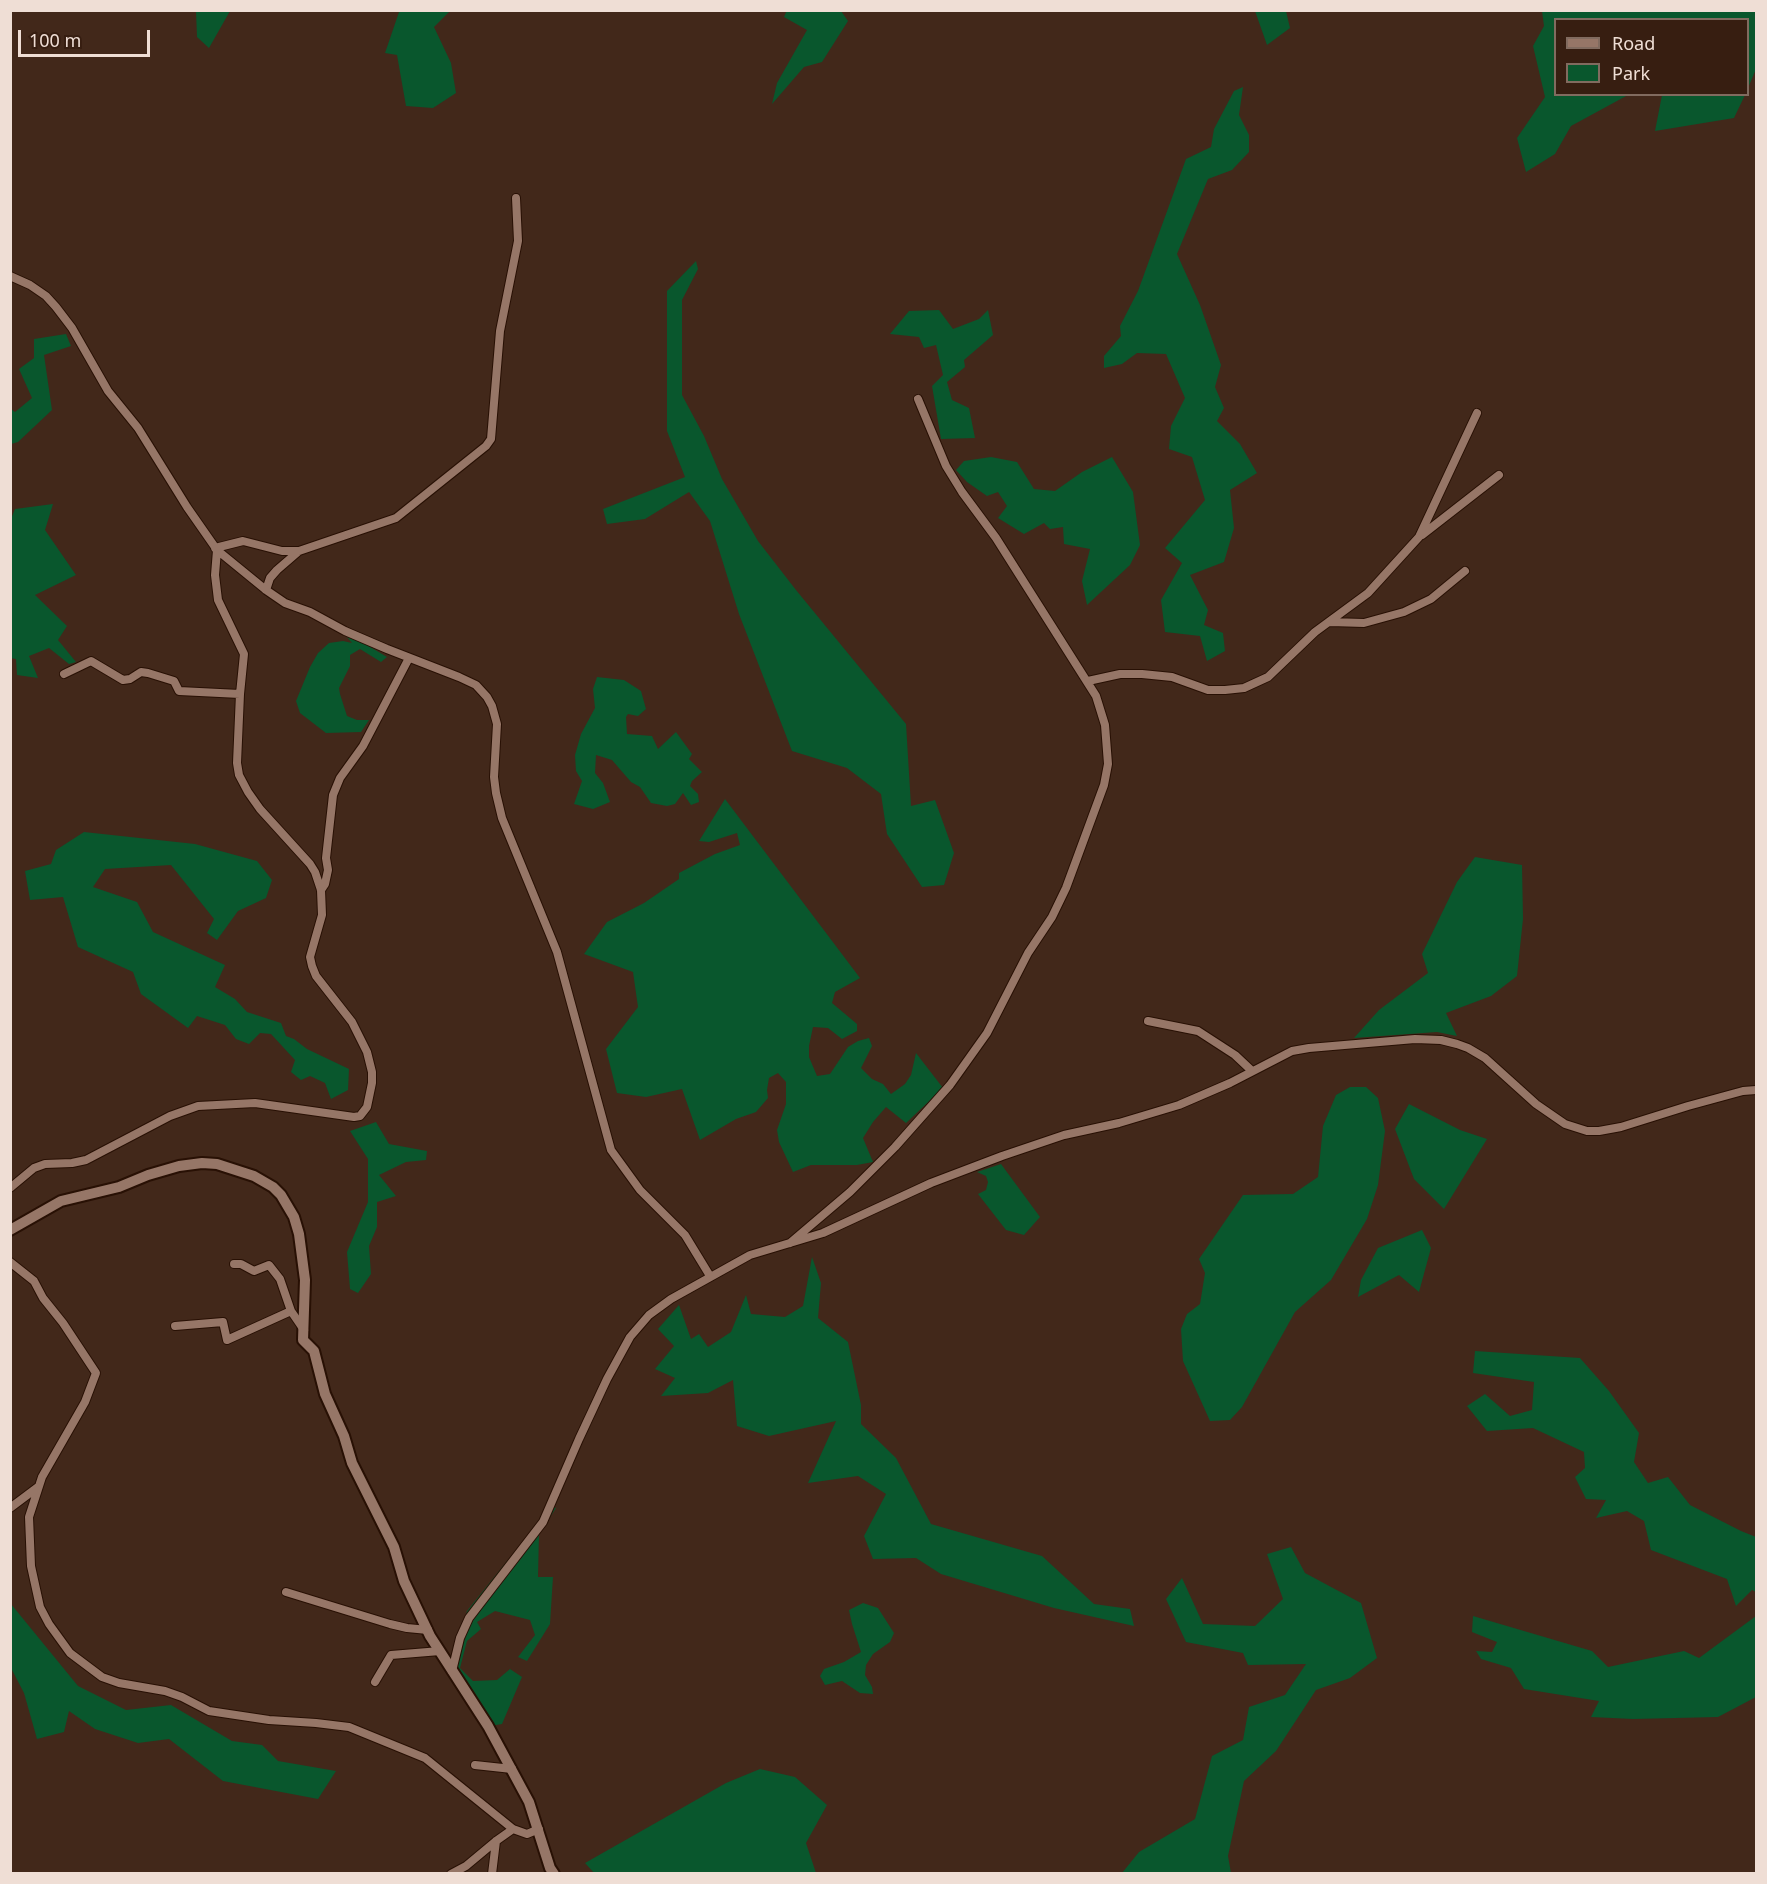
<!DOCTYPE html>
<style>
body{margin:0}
#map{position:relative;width:1767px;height:1884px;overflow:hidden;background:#42281a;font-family:"Noto Sans",sans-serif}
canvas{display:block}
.frame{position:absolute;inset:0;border:12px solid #efded5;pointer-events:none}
.legend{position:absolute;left:1554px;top:18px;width:195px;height:78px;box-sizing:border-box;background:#371e11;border:2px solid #816b5f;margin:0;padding:8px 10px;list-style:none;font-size:18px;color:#efded5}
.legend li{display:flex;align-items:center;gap:12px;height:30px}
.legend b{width:30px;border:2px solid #816b5f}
.scale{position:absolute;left:18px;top:30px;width:132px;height:27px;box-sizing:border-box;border:3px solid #efded5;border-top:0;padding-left:8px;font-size:18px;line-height:21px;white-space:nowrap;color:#efded5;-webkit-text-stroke:4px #371e11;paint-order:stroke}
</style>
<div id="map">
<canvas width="1767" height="1884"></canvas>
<div class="frame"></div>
<ul class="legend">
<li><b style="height:8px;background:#967667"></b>Road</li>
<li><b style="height:16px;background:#09572d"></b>Park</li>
</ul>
<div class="scale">100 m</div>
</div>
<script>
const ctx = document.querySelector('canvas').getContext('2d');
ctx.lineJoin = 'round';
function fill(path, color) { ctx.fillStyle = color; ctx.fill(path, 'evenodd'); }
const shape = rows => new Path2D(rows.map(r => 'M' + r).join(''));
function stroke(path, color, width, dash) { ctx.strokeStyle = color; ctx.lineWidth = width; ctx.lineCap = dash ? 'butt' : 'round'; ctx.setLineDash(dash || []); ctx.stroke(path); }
fill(shape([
 [409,10,450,11,434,27,451,63,456,93,433,108,406,106,397,55,385,53,399,12],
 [787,10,841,11,848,21,822,62,804,67,772,104,777,83,807,30,784,17],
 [196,11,230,11,209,48,197,37],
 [1255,11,1286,11,1290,28,1267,45],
 [1542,11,1756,11,1756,69,1748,88,1748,20,1556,20,1556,94,1745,95,1734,118,1655,131,1662,95,1628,95,1571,126,1555,154,1526,172,1517,138,1545,97,1533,46,1544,26],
 [1243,87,1239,115,1249,135,1249,152,1232,170,1208,179,1177,254,1200,305,1221,365,1215,387,1224,408,1217,421,1240,444,1257,473,1230,490,1234,528,1224,562,1190,575,1208,610,1204,625,1223,633,1225,651,1207,661,1200,636,1165,632,1161,600,1182,563,1165,548,1205,500,1192,457,1169,449,1171,426,1185,398,1166,354,1137,353,1122,364,1104,368,1104,356,1121,336,1120,326,1138,291,1186,159,1211,147,1214,129,1234,91],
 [696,261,698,269,682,300,682,395,704,436,722,479,758,541,796,590,906,724,911,806,935,800,954,853,944,885,922,887,887,834,881,794,847,768,792,751,739,614,710,521,689,492,645,519,607,524,603,509,685,477,667,431,667,291],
 [939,310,953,329,979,319,988,310,993,335,964,360,965,367,947,382,952,400,969,408,975,438,941,439,932,386,943,375,936,345,924,348,919,337,890,334,909,311],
 [66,334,71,346,44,355,52,410,18,442,11,444,11,409,15,412,32,398,19,369,34,358,34,339],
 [991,457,1017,462,1034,489,1055,491,1082,472,1112,457,1133,492,1140,545,1130,565,1087,605,1082,581,1090,549,1064,544,1063,527,1050,529,1044,523,1024,534,998,518,1007,506,998,492,987,496,967,482,956,470,964,461],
 [53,504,45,530,76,575,35,595,67,626,58,640,76,662,69,664,49,648,29,656,38,678,17,675,16,659,10,658,11,519,15,509],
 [347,637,355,638,387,657,381,662,360,649,350,655,350,666,339,688,340,694,347,716,357,720,369,720,361,732,326,733,300,713,296,701,310,667,318,653,329,643,343,641,352,643],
 [597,677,624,680,641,691,646,709,638,716,628,714,626,717,627,734,652,736,658,749,676,732,692,754,689,759,702,772,692,781,690,786,698,794,699,802,691,805,683,793,675,804,667,806,651,803,640,787,631,782,612,760,596,755,595,773,603,783,610,802,593,809,574,804,582,781,576,771,575,755,581,734,595,708,593,689],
 [725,799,860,978,835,992,832,1003,857,1024,857,1031,842,1039,828,1028,813,1027,809,1046,809,1057,817,1076,830,1074,848,1047,858,1041,869,1038,872,1046,861,1068,872,1079,883,1084,891,1094,905,1084,911,1075,916,1053,943,1088,906,1123,886,1107,873,1122,863,1138,873,1162,857,1165,811,1165,793,1172,779,1142,777,1130,786,1104,786,1082,778,1073,769,1078,767,1090,768,1098,756,1112,736,1119,700,1140,682,1089,646,1097,617,1093,606,1049,638,1007,633,972,584,954,607,922,644,903,679,879,679,873,715,854,740,845,737,833,709,842,699,841],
 [84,832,195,844,257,861,272,880,266,898,238,911,217,940,207,933,214,919,171,865,105,869,93,887,137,902,153,932,225,965,215,987,235,999,247,1012,281,1023,286,1036,294,1039,307,1049,349,1069,348,1090,331,1099,325,1083,310,1076,301,1080,291,1072,295,1060,271,1034,260,1033,249,1044,236,1039,225,1025,197,1016,188,1028,141,994,133,972,78,947,63,897,30,900,25,871,51,864,56,850],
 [1475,857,1522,865,1523,919,1517,976,1491,996,1446,1013,1457,1036,1437,1032,1354,1038,1379,1010,1428,973,1422,954,1457,882],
 [1350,1087,1366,1087,1378,1098,1385,1131,1378,1185,1367,1219,1331,1280,1295,1312,1242,1407,1230,1420,1210,1421,1183,1361,1181,1329,1187,1314,1200,1304,1205,1273,1199,1259,1243,1195,1293,1194,1318,1177,1323,1126,1336,1095],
 [1409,1104,1460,1130,1487,1139,1444,1209,1414,1179,1395,1129],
 [376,1122,389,1144,427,1151,426,1160,406,1162,379,1175,396,1196,377,1202,377,1227,369,1246,371,1274,358,1293,350,1289,347,1252,368,1202,368,1159,350,1131],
 [1001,1164,1040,1217,1024,1235,1006,1230,978,1194,986,1190,988,1182,986,1176,977,1172],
 [1422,1230,1431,1248,1419,1292,1399,1275,1358,1297,1361,1280,1378,1248],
 [812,1257,821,1283,818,1318,848,1342,861,1405,861,1424,896,1458,931,1524,1042,1556,1094,1604,1130,1609,1134,1626,1054,1608,941,1574,916,1558,873,1559,864,1536,886,1494,858,1476,808,1483,836,1421,769,1436,737,1426,733,1380,708,1393,661,1396,675,1378,655,1369,674,1346,658,1329,679,1305,691,1339,699,1334,708,1347,731,1332,746,1295,751,1314,785,1317,803,1306],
 [1475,1351,1580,1358,1609,1391,1639,1433,1634,1462,1648,1483,1668,1477,1690,1505,1741,1531,1756,1537,1756,1592,1752,1590,1736,1606,1727,1579,1651,1550,1644,1521,1627,1511,1596,1518,1606,1500,1586,1499,1575,1477,1585,1468,1584,1452,1533,1428,1487,1431,1467,1406,1485,1394,1510,1416,1532,1410,1534,1382,1473,1373],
 [551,1506,556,1508,539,1534,538,1577,553,1577,550,1624,527,1661,518,1657,535,1635,530,1620,495,1611,477,1622,481,1629,467,1641,460,1668,473,1681,497,1680,510,1669,522,1677,502,1724,490,1726,454,1673,453,1659,467,1611],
 [1291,1547,1305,1573,1361,1603,1377,1658,1350,1678,1316,1690,1276,1751,1244,1781,1228,1856,1231,1873,1122,1873,1139,1852,1195,1819,1212,1756,1243,1740,1249,1707,1285,1695,1306,1664,1248,1665,1243,1653,1186,1642,1166,1599,1182,1578,1203,1624,1255,1626,1283,1599,1267,1554],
 [863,1603,878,1608,894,1633,890,1642,873,1654,866,1665,865,1675,872,1687,873,1694,860,1693,842,1681,825,1685,820,1676,824,1669,844,1662,861,1652,852,1624,849,1610],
 [11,1604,78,1686,126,1710,171,1705,232,1741,262,1745,278,1761,336,1771,318,1799,223,1781,169,1739,138,1743,95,1729,69,1711,64,1732,37,1739,24,1693,11,1668],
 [1473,1616,1592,1651,1608,1667,1684,1651,1699,1658,1756,1616,1756,1697,1718,1717,1633,1719,1591,1717,1599,1701,1524,1689,1511,1668,1481,1659,1476,1651,1492,1652,1497,1642,1472,1632],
 [760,1769,795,1777,827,1805,806,1843,816,1873,595,1874,585,1863,726,1783]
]), '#09572d');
const street = shape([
 [10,276,30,285,46,296,56,307,72,328,108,391,138,428,187,507,217,550,266,590,285,603,310,612,345,631,387,649,459,677,476,685,487,697,492,706,497,724,494,777,496,793,502,818,557,952,611,1150,640,1190,685,1235,710,1276],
 [1422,535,1499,475],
 [215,548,243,541,282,551,299,551],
 [266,590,270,578,277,570,299,551,396,518,486,446,491,439,500,331,518,241,516,198],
 [1330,622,1364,623,1404,612,1431,599,1465,571],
 [64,674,91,661,123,680,130,679,141,672,148,673,174,681,179,691,240,694],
 [1088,681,1120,674,1142,674,1172,677,1208,690,1225,690,1244,688,1268,677,1315,632,1368,593,1419,537,1477,413],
 [321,890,325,884,328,870,326,858,333,795,340,778,363,746,409,658],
 [1148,1021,1198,1031,1235,1055,1252,1071],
 [10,1188,34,1168,45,1164,72,1163,86,1160,170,1116,198,1106,255,1103,354,1117,360,1116,367,1107,372,1083,372,1072,367,1052,352,1022,316,976,312,966,310,957,322,915,321,890,315,872,310,864,260,809,248,792,239,775,237,763,240,694,244,654,218,600,215,575,217,550],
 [790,1243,850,1192,895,1147,950,1085,987,1033,1028,953,1052,917,1066,888,1104,785,1108,764,1105,725,1096,696,996,538,962,492,946,466,918,399],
 [10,1262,34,1281,43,1298,63,1323,96,1373,85,1402,42,1477,29,1517,31,1566,40,1607,49,1624,70,1653,102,1677,119,1683,165,1691,182,1697,209,1711,269,1720,316,1723,349,1727,425,1758,513,1829,527,1834,539,1829],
 [234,1264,241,1264,254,1271,269,1265,280,1279,291,1311,304,1330],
 [175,1326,223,1322,227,1340,291,1311],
 [10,1508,38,1487],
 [286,1592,390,1624,407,1628,428,1630],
 [452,1671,460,1638,469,1618,543,1522,579,1439,607,1379,630,1337,649,1315,671,1299,750,1255,823,1233,931,1183,1002,1156,1064,1135,1119,1123,1179,1105,1230,1083,1292,1051,1309,1048,1415,1039,1441,1040,1457,1044,1468,1048,1485,1058,1536,1104,1565,1124,1587,1131,1599,1131,1621,1127,1688,1106,1743,1091,1756,1090],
 [375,1682,391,1655,440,1651],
 [475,1765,512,1769],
 [451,1874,466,1866,496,1841,513,1829],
 [492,1874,496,1841]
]);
const secondary = shape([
 [10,1230,61,1201,119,1187,148,1175,179,1166,202,1163,217,1164,254,1176,273,1187,281,1195,294,1217,299,1234,305,1280,303,1340,314,1351,325,1394,344,1436,352,1463,394,1547,404,1581,430,1636,488,1726,529,1802,550,1868,554,1874]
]);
stroke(street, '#281004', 10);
stroke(secondary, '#281004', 14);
stroke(street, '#967667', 8);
stroke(secondary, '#967667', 10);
</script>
